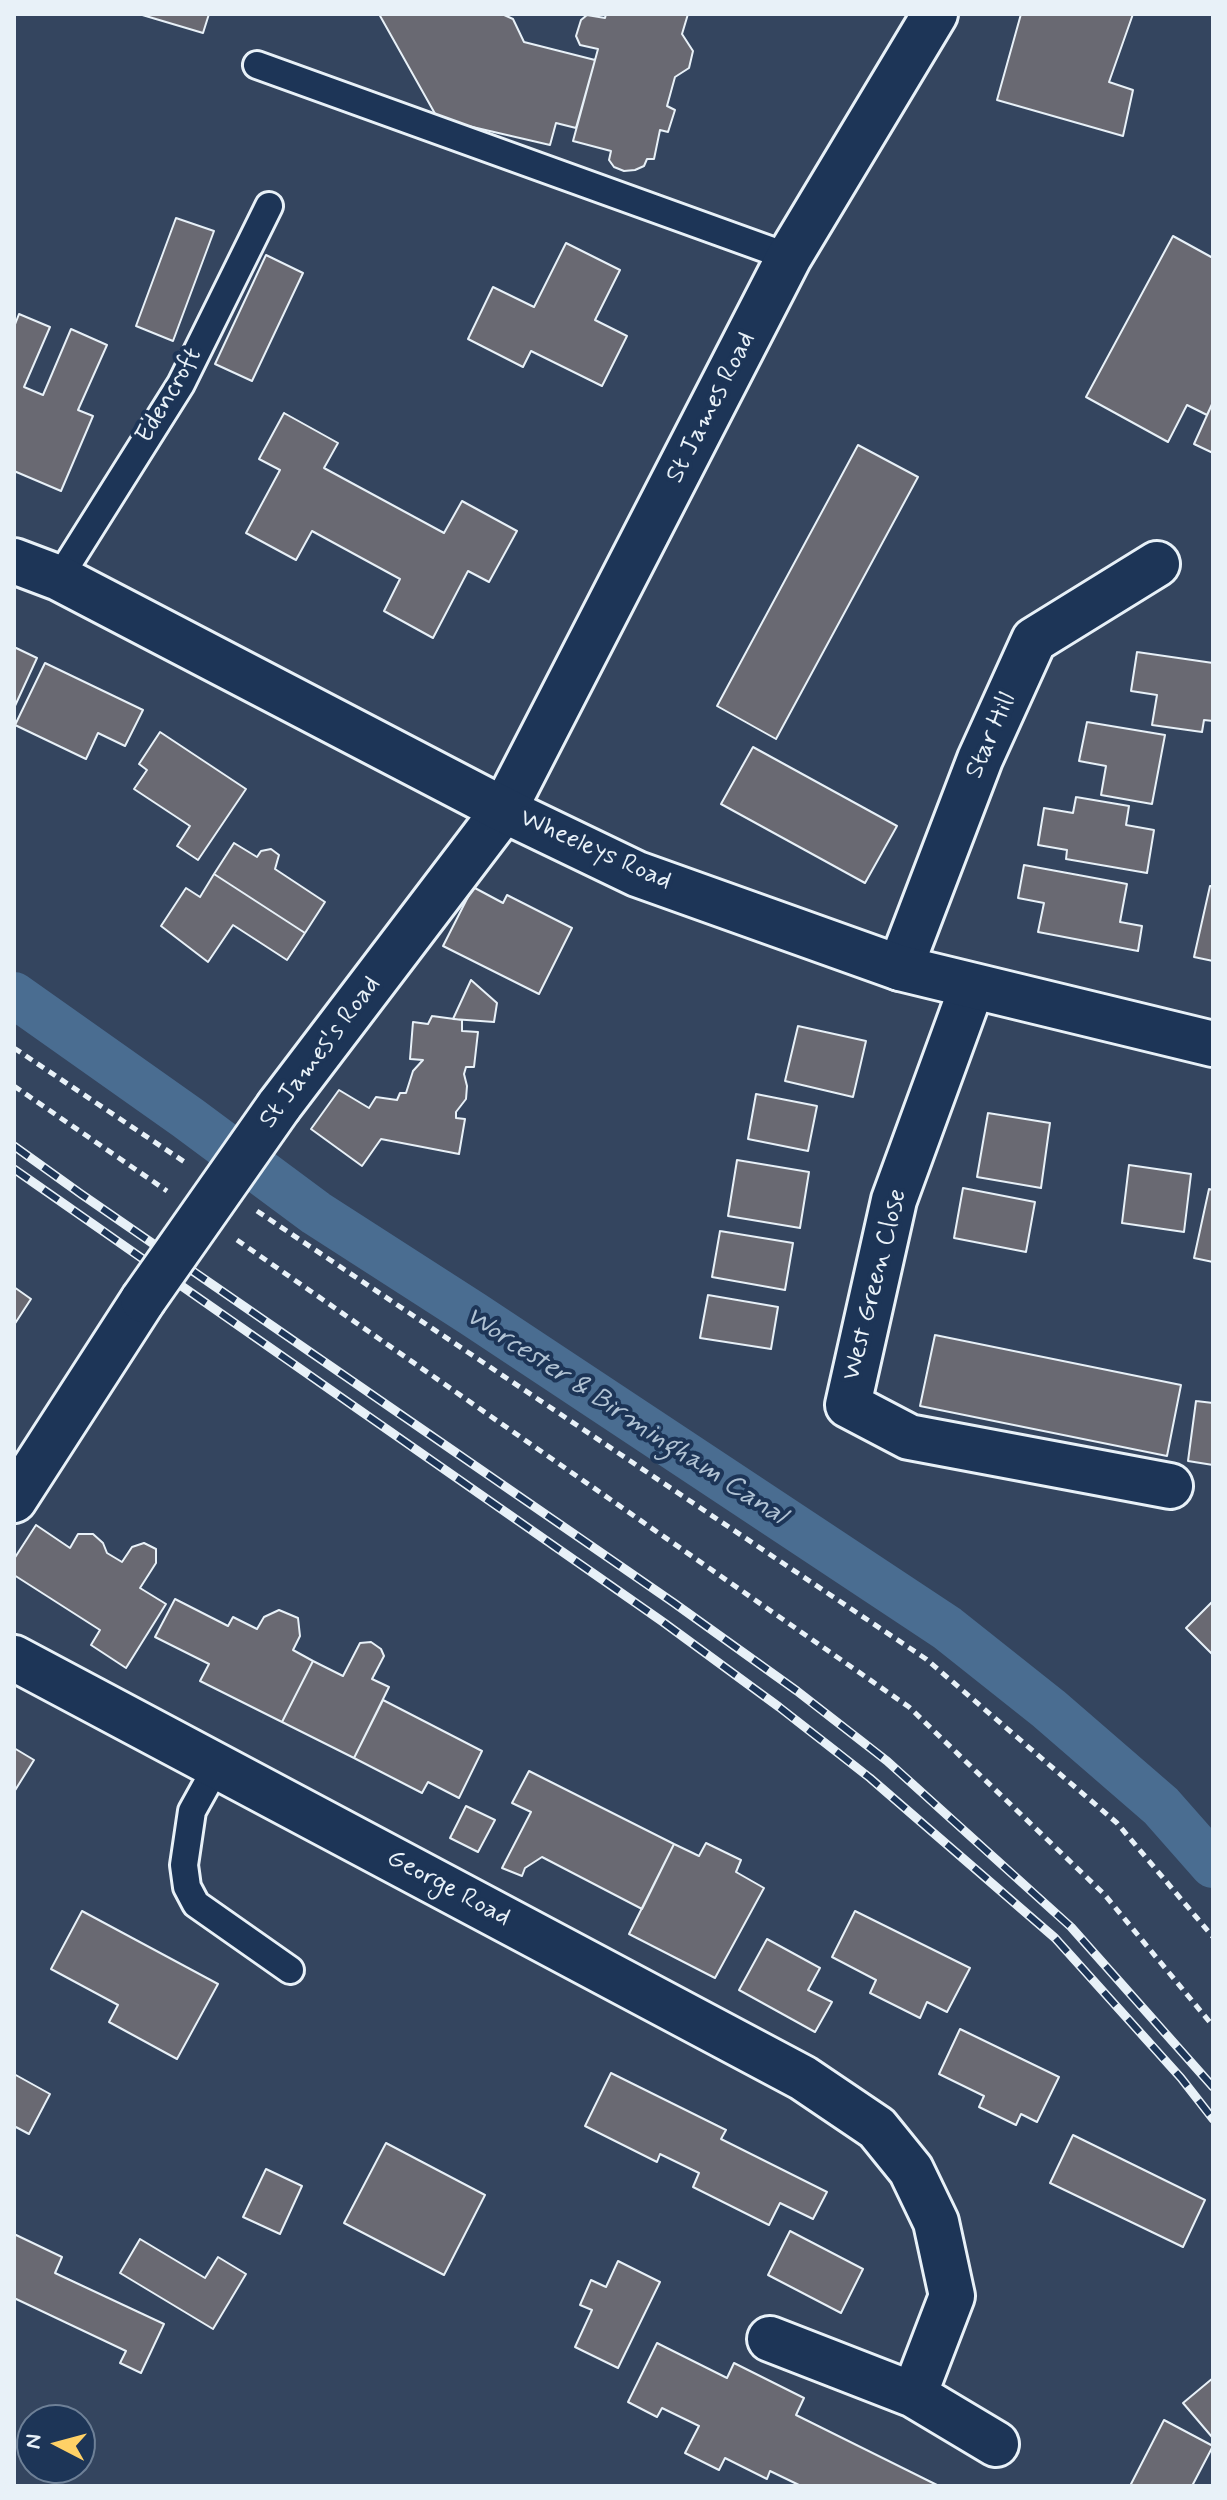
<!DOCTYPE html>
<style>
body{margin:0}
#map{position:relative;width:1227px;height:2500px;overflow:hidden;background:#34455f;font-family:Mynerve,sans-serif}
canvas{display:block}
.frame{position:absolute;inset:0;border:16px solid #e8f1f8;pointer-events:none}
.north{position:absolute;left:16px;top:2404px;width:80px;height:80px;box-sizing:border-box;background:#1d3557;border:2px solid #6e8097;border-radius:50%;rotate:276deg;font-size:22px;font-weight:700;line-height:32px;text-align:center;color:#e8f1f8}
.north::after{content:'';display:block;margin:auto;width:28px;height:36px;background:#ffd166;clip-path:polygon(50% 0,100% 100%,50% 72%,0 100%)}
</style>
<div id="map">
<canvas width="1227" height="2500"></canvas>
<div class="frame"></div>
<div class="north">N</div>
</div>
<script>
const ctx = document.querySelector('canvas').getContext('2d');
ctx.lineJoin = 'round';
const shape = rows => new Path2D(rows.map(r => 'M' + r).join(''));
function stroke(path, color, width, dash) { ctx.strokeStyle = color; ctx.lineWidth = width; ctx.lineCap = dash ? 'butt' : 'round'; ctx.setLineDash(dash || []); ctx.stroke(path); }
function fill(path, color) { ctx.fillStyle = color; ctx.fill(path, 'evenodd'); }
function write(font, color, halo, rows, align = 'center') {
  ctx.font = font + ' Mynerve,sans-serif'; ctx.lineWidth = 8; ctx.setLineDash([]); ctx.textBaseline = 'middle'; ctx.strokeStyle = halo; ctx.fillStyle = color; for (const [text, x, y, turn = 0] of rows) {
    ctx.save(); ctx.translate(x, y); ctx.rotate((+turn || 0) * Math.PI / 180); ctx.textAlign = isNaN(turn) ? turn : align; if (halo) ctx.strokeText(text, 0, 0); ctx.fillText(text, 0, 0); ctx.restore();
  }
}
stroke(shape([
 [14,995,188,1118,316,1213,473,1314,947,1628,1049,1709,1161,1806,1213,1865]
]), '#4a6d91', 46);
const building = shape([
 [139,14,209,14,203,33,139,14],
 [379,14,502,14,513,19,524,42,595,60,576,128,556,123,550,145,438,119,379,14],
 [606,14,688,14,682,34,693,51,689,68,675,77,667,106,675,110,668,132,660,130,654,159,647,159,644,166,635,170,624,171,614,167,609,160,611,151,573,141,598,49,580,45,576,36,581,20,587,15,605,18,606,14],
 [1021,14,1133,14,1109,82,1133,90,1123,136,997,100,1021,14],
 [176,218,214,231,173,341,136,326,176,218],
 [1173,236,1213,258,1213,402,1207,415,1187,405,1168,442,1086,397,1173,236],
 [566,243,620,270,595,320,627,336,602,386,531,351,523,367,468,339,493,287,534,307,566,243],
 [266,255,303,273,252,381,215,364,266,255],
 [19,314,50,327,24,387,43,395,71,329,107,345,78,410,93,416,61,491,14,471,14,327,19,314],
 [1213,402,1213,453,1194,444,1213,402],
 [284,413,338,443,324,468,444,533,462,501,517,531,489,582,468,571,433,638,384,611,400,579,312,531,296,560,246,533,280,470,259,459,284,413],
 [858,445,918,477,776,739,717,706,858,445],
 [14,647,37,658,14,708,14,647],
 [1137,652,1213,663,1213,721,1204,720,1202,732,1152,725,1157,695,1131,691,1137,652],
 [45,663,143,710,125,746,98,733,86,759,15,725,45,663],
 [1087,722,1165,735,1152,804,1101,795,1106,766,1079,761,1087,722],
 [160,732,246,789,198,860,177,846,190,826,134,789,147,770,139,764,160,732],
 [753,747,897,826,865,883,721,804,753,747],
 [1076,797,1129,806,1126,825,1154,830,1147,873,1066,859,1067,850,1038,845,1044,808,1073,813,1076,797],
 [234,843,257,857,261,851,271,849,279,855,275,869,325,902,305,933,214,874,234,843],
 [1024,865,1127,884,1120,922,1142,926,1138,951,1038,932,1044,903,1018,898,1024,865],
 [214,874,305,933,287,960,233,925,208,962,161,926,186,888,200,897,214,874],
 [1210,886,1213,886,1213,961,1194,957,1210,886],
 [473,887,503,903,507,895,572,928,539,994,443,946,473,887],
 [471,980,497,1003,494,1022,453,1019,471,980],
 [432,1016,462,1020,462,1031,478,1032,474,1067,466,1067,464,1074,467,1086,466,1099,456,1112,456,1118,465,1119,459,1154,381,1139,362,1166,311,1129,339,1090,369,1108,376,1097,397,1100,400,1093,406,1093,413,1071,423,1060,410,1059,413,1022,428,1024,432,1016],
 [798,1026,866,1041,853,1097,785,1081,798,1026],
 [756,1094,817,1106,808,1151,748,1139,756,1094],
 [988,1113,1050,1123,1041,1188,977,1177,988,1113],
 [737,1160,809,1172,800,1228,728,1216,737,1160],
 [1129,1165,1191,1174,1184,1232,1122,1223,1129,1165],
 [963,1188,1035,1202,1026,1252,954,1238,963,1188],
 [1209,1189,1213,1190,1213,1262,1194,1258,1209,1189],
 [720,1231,793,1243,785,1290,712,1277,720,1231],
 [14,1287,31,1299,14,1325,14,1287],
 [708,1295,778,1307,771,1349,700,1338,708,1295],
 [935,1335,1181,1385,1167,1456,920,1406,935,1335],
 [1196,1401,1213,1403,1213,1465,1188,1461,1196,1401],
 [36,1525,70,1548,78,1534,93,1534,103,1543,107,1553,122,1562,132,1547,144,1543,156,1549,156,1563,140,1588,166,1604,126,1668,91,1645,100,1630,14,1575,14,1559,36,1525],
 [175,1599,228,1626,233,1617,257,1629,264,1617,279,1610,298,1618,300,1636,293,1650,313,1661,282,1722,200,1681,209,1664,155,1637,175,1599],
 [1213,1601,1213,1655,1186,1628,1213,1601],
 [371,1642,381,1649,384,1656,372,1679,389,1687,354,1758,282,1722,313,1661,343,1676,360,1643,371,1642],
 [383,1700,482,1751,459,1798,428,1782,422,1793,354,1758,383,1700],
 [14,1748,34,1760,14,1792,14,1748],
 [529,1771,674,1844,642,1909,542,1857,525,1868,522,1876,502,1868,531,1812,512,1803,529,1771],
 [466,1806,495,1820,478,1852,450,1838,466,1806],
 [706,1843,741,1860,736,1872,764,1888,715,1978,629,1934,674,1844,699,1856,706,1843],
 [82,1911,218,1984,177,2059,109,2022,118,2005,51,1969,82,1911],
 [855,1911,970,1968,947,2012,927,2002,920,2018,870,1993,876,1980,832,1957,855,1911],
 [767,1939,820,1968,808,1990,832,2002,815,2032,739,1990,767,1939],
 [960,2029,1059,2077,1037,2122,1021,2114,1016,2125,979,2107,984,2096,939,2074,960,2029],
 [611,2073,726,2130,721,2139,827,2192,813,2219,780,2203,769,2225,693,2187,699,2173,660,2154,657,2162,585,2126,611,2073],
 [14,2074,50,2094,29,2134,14,2126,14,2074],
 [1073,2135,1205,2200,1183,2247,1050,2183,1073,2135],
 [386,2143,485,2195,444,2275,344,2223,386,2143],
 [266,2169,302,2186,280,2234,243,2217,266,2169],
 [790,2231,863,2269,841,2313,768,2275,790,2231],
 [14,2234,62,2257,55,2273,164,2324,141,2373,120,2363,126,2351,14,2298,14,2234],
 [140,2239,205,2278,218,2257,246,2274,213,2329,120,2273,140,2239],
 [618,2261,660,2282,618,2368,575,2347,592,2310,580,2305,591,2280,606,2287,618,2261],
 [657,2343,727,2378,734,2363,804,2398,796,2415,939,2486,801,2486,770,2471,767,2479,725,2458,719,2470,685,2453,699,2426,662,2408,657,2417,628,2402,657,2343],
 [1213,2378,1213,2436,1212,2437,1183,2403,1213,2378],
 [1164,2420,1213,2446,1192,2486,1130,2486,1164,2420]
]);
fill(building, '#696972');
stroke(building, '#e8f1f8', 2);
const lane = shape([
 [257,65,789,257],
 [59,578,181,384,269,206],
 [217,1766,192,1811,184,1865,187,1887,196,1904,290,1970]
]);
const street = shape([
 [900,968,980,759,1034,640,1157,564],
 [972,987,894,1200,848,1405,909,1437,1170,1486],
 [279,1106,504,810,789,257,935,14],
 [14,1500,143,1300],
 [14,1658,803,2078,877,2128,911,2170,936,2222,952,2296,914,2395,770,2339],
 [914,2395,996,2444]
]);
const secondary = shape([
 [14,561,59,578,504,810,637,874,900,968,1213,1044]
]);
stroke(lane, '#e8f1f8', 32);
stroke(street, '#e8f1f8', 50);
stroke(secondary, '#e8f1f8', 50);
stroke(shape([
 [14,1048,186,1163],
 [14,1086,167,1191],
 [257,1211,926,1659,1117,1823,1213,1937],
 [237,1240,909,1707,1104,1894,1213,2026]
]), '#e8f1f8', 5, [8, 6]);
stroke(lane, '#1d3557', 26);
stroke(street, '#1d3557', 44);
stroke(secondary, '#1d3557', 44);
const rail = shape([
 [14,1146,81,1194,674,1603,797,1691,887,1761,1071,1927,1213,2087],
 [14,1169,663,1622,779,1707,870,1778,1055,1938,1181,2078,1213,2119]
]);
stroke(rail, '#e8f1f8', 9);
stroke(rail, '#1d3557', 6, [18]);
const streetBridge = shape([
 [143,1300,279,1106]
]);
stroke(streetBridge, '#e8f1f8', 50, []);
stroke(streetBridge, '#1d3557', 44);
write('26px', '#e8f1f8', '#1d3557', [
 ["Edencroft",170,396,-60],
 ["St James Road",712,408,-63],
 ["Star Hill",992,736,-67],
 ["Wheeleys Road",595,851,24],
 ["St James's Road",321,1053,-53],
 ["West Green Close",876,1285,-76],
 ["George Road",448,1889,28]
]);
write('italic 28px', '#b1c3d4', '#1d3557', [
 ["Worcester & Birmingham Canal",625,1417,33]
]);
</script>
